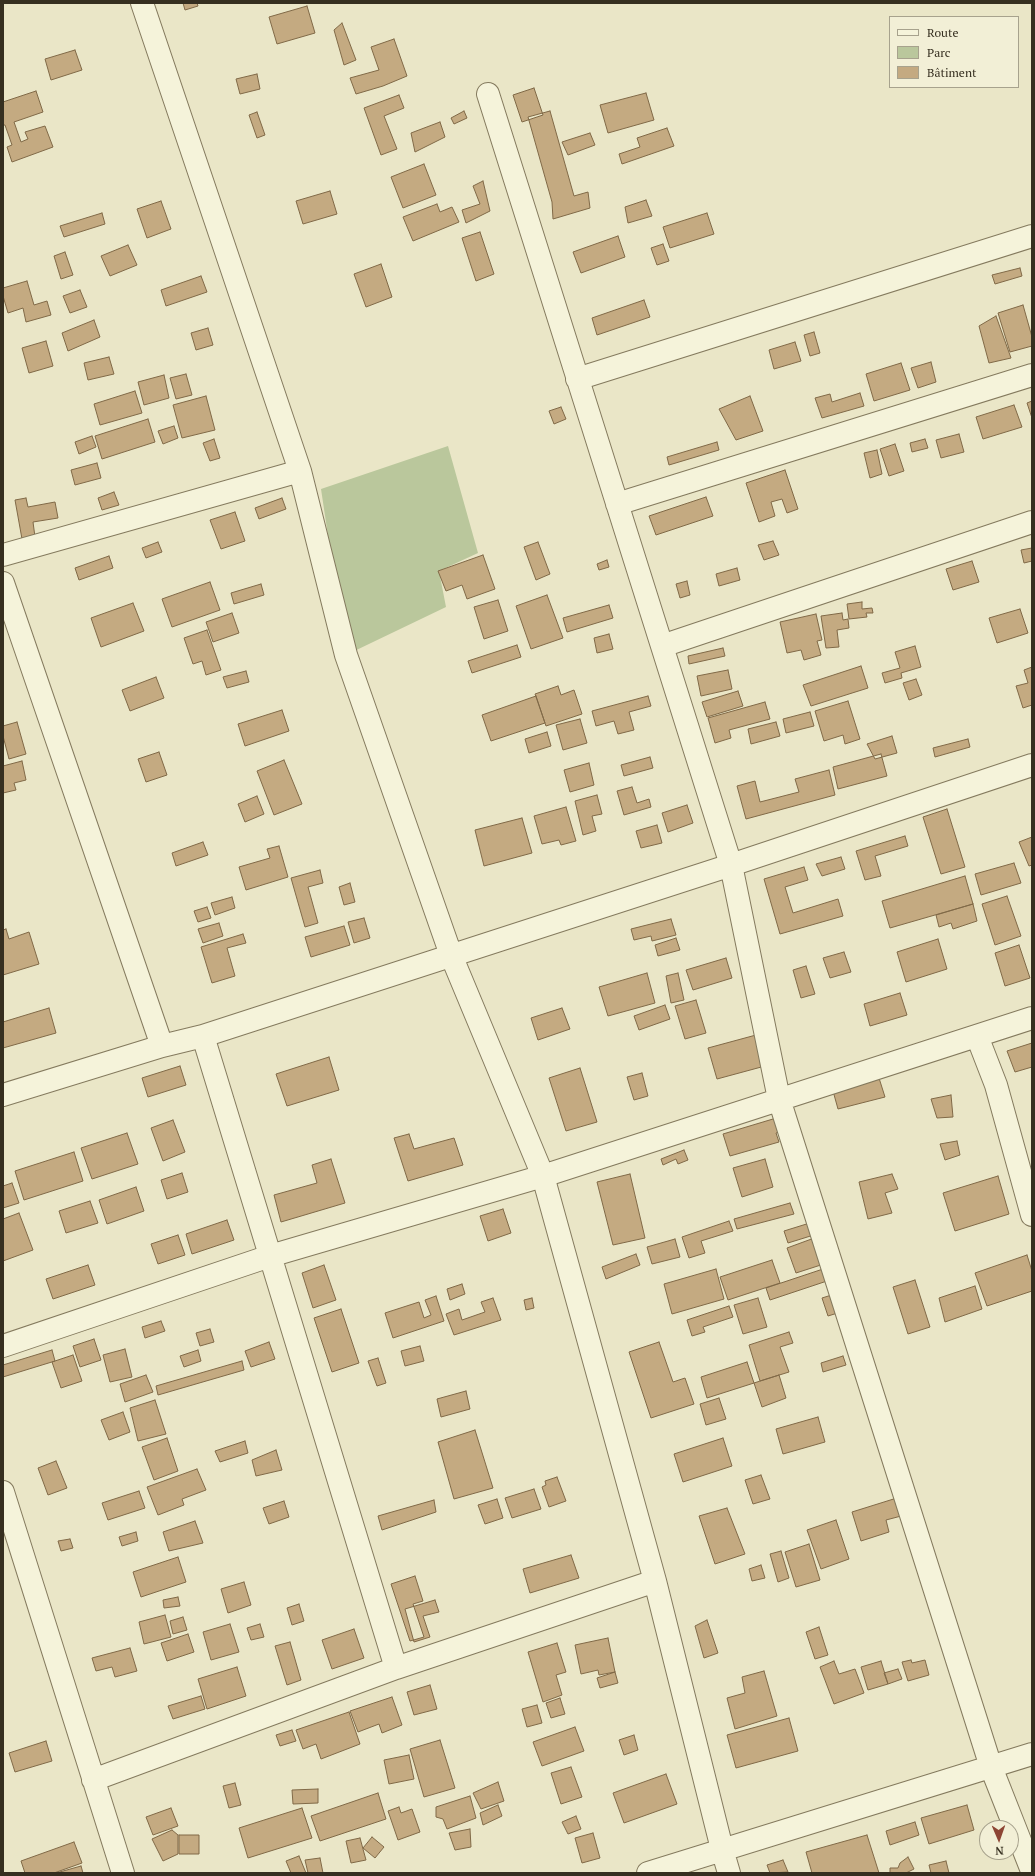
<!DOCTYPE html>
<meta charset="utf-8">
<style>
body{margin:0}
#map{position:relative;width:1035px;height:1876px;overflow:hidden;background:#eae6c7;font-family:"PT Serif",serif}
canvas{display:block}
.frame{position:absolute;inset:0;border:4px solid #362f20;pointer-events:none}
.legend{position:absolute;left:889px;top:16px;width:130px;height:72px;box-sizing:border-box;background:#f2efd6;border:1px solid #a7a28d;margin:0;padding:5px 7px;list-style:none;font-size:12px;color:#362f20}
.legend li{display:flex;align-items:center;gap:8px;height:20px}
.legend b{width:20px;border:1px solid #a7a28d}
.north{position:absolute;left:979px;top:1820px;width:40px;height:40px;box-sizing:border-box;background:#f2efd6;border:1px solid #a7a28d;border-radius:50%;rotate:178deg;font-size:11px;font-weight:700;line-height:16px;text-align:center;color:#362f20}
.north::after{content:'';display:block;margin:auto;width:14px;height:18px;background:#8d4534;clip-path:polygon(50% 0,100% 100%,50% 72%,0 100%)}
</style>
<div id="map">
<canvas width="1035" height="1876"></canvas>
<div class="frame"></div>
<ul class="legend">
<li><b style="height:5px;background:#f5f3da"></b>Route</li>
<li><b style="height:11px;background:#bac79c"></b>Parc</li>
<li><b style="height:11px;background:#c4aa81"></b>Bâtiment</li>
</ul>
<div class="north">N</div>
</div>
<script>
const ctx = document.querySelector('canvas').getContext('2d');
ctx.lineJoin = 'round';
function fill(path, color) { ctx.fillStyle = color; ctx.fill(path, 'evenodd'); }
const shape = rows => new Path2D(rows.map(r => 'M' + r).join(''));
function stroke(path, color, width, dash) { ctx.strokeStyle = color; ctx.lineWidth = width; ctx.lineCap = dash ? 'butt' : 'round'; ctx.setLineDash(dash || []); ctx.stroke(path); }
fill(shape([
 [448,446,478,553,439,571,446,607,346,655,321,489]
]), '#bac79c');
const building = shape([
 [183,3,197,3,198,6,185,10,183,3],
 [307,6,315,33,277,44,269,17,307,6],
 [342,23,356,60,344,65,334,30,342,23],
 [394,39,407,76,383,86,356,94,350,78,379,70,371,47,394,39],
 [75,50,82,70,51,80,45,59,75,50],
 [257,74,260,89,240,94,236,79,257,74],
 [534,88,543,115,522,122,513,95,534,88],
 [36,91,43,112,14,122,21,142,28,139,25,132,45,126,53,147,12,162,7,147,12,145,5,125,3,125,3,102,36,91],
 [646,93,654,120,608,133,600,105,646,93],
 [399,95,404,108,384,116,397,149,381,155,364,108,399,95],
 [464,111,467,118,454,124,451,118,464,111],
 [550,111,574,196,588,192,590,208,553,219,552,202,528,117,550,111],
 [257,112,265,135,257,138,249,115,257,112],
 [440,122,445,137,415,152,411,133,440,122],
 [667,128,674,146,622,164,619,154,640,147,637,138,667,128],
 [590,133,595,145,568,155,562,142,590,133],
 [424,164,436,195,403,208,391,177,424,164],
 [483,181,490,211,466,223,462,210,480,204,473,186,483,181],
 [330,191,337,214,303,224,296,201,330,191],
 [646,200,652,216,628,223,625,207,646,200],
 [161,201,171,229,147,238,137,209,161,201],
 [437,204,440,212,452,207,459,222,413,241,403,217,437,204],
 [102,213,105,224,64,237,60,226,102,213],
 [707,213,714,234,670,248,663,227,707,213],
 [480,232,494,274,476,281,462,238,480,232],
 [618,236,625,257,581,273,573,252,618,236],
 [663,244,669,261,657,265,651,248,663,244],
 [128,245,137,265,110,276,101,256,128,245],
 [65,252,73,275,61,279,54,256,65,252],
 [381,264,392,297,366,307,354,274,381,264],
 [1020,268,1022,276,995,284,992,275,1020,268],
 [201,276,207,292,166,306,161,290,201,276],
 [27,281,34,305,47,301,51,315,26,322,23,308,8,313,3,296,3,288,27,281],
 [80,290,87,307,70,313,63,296,80,290],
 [644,300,650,317,597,335,592,318,644,300],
 [1023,305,1032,337,1032,346,1010,352,998,313,1023,305],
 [996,316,1011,358,989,363,979,326,996,316],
 [94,320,100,337,68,351,62,333,94,320],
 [208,328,213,345,196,350,191,333,208,328],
 [814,332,820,353,810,356,804,335,814,332],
 [46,341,53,366,29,373,22,348,46,341],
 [795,342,801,361,774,369,769,350,795,342],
 [109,357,114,374,88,380,84,363,109,357],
 [931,362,936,382,918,388,911,368,931,362],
 [901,363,910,390,874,401,866,374,901,363],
 [186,374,192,395,176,399,170,378,186,374],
 [164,375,169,398,144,405,138,382,164,375],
 [135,391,142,413,100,425,94,404,135,391],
 [860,393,864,406,822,418,815,398,830,394,832,402,860,393],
 [206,396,215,430,182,438,173,405,206,396],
 [750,396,763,431,736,440,719,409,750,396],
 [1032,401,1032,418,1027,403,1032,401],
 [1014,405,1022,427,983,439,976,417,1014,405],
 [561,407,566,419,554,424,549,411,561,407],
 [148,419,155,442,102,459,95,436,148,419],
 [174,426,178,438,163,444,158,431,174,426],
 [959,434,964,452,941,458,936,440,959,434],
 [92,436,96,447,79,454,75,442,92,436],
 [214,439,220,458,210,461,203,443,214,439],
 [925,439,928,448,912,452,910,443,925,439],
 [717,442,719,450,669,465,667,457,717,442],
 [895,444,904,471,889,476,880,449,895,444],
 [877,450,882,474,870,478,864,453,877,450],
 [97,463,101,478,75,485,71,470,97,463],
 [785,470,798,509,787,513,782,499,771,502,775,516,759,522,746,483,785,470],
 [114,492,119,505,102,510,98,498,114,492],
 [706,497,713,516,656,535,649,516,706,497],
 [26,498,28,507,55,502,58,518,33,522,35,537,22,539,15,500,26,498],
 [282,498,286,509,259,519,255,508,282,498],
 [235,512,245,541,221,549,210,520,235,512],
 [773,541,779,555,764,560,758,545,773,541],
 [158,542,162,552,146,558,142,548,158,542],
 [538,542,550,574,536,580,524,547,538,542],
 [1032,548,1032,561,1024,563,1021,550,1032,548],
 [483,555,495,589,467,599,462,585,446,591,438,571,483,555],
 [109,556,113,568,79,580,75,568,109,556],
 [607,560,609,567,599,570,597,564,607,560],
 [972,561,979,582,953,590,946,569,972,561],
 [737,568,740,580,719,586,716,574,737,568],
 [687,581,690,595,680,598,676,584,687,581],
 [210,582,220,610,172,627,162,599,210,582],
 [261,584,264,595,234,604,231,593,261,584],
 [547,595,563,638,531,649,516,606,547,595],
 [498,600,508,631,484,639,474,607,498,600],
 [862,602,862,609,872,608,873,613,866,613,867,617,849,619,847,604,862,602],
 [133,603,144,631,101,647,91,618,133,603],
 [609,605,613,618,567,632,563,618,609,605],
 [1020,609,1028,633,997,643,989,618,1020,609],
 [232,613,239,633,213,642,206,622,232,613],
 [842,613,843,620,848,619,849,628,837,630,839,647,826,648,821,616,842,613],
 [816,614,822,640,817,641,821,655,804,660,801,650,787,653,780,622,816,614],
 [207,630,221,670,206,675,202,661,193,664,184,638,207,630],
 [609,634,613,649,597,653,594,638,609,634],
 [517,645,521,657,472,673,468,661,517,645],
 [915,646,921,667,901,673,902,678,885,683,882,673,900,668,895,652,915,646],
 [723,648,725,656,689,664,688,656,723,648],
 [861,666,868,688,811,706,803,685,861,666],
 [1032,667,1032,705,1023,708,1016,686,1028,683,1024,670,1032,667],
 [728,670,732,689,701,696,697,676,728,670],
 [246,671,249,682,227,688,223,677,246,671],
 [156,677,164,698,130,711,122,690,156,677],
 [916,679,922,695,909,700,903,683,916,679],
 [558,686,561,695,574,690,582,714,546,726,535,694,558,686],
 [738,691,743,706,707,717,702,702,738,691],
 [536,696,545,723,491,741,482,715,536,696],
 [648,696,651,706,629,712,634,730,618,734,614,721,596,726,592,711,648,696],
 [848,701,860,739,845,744,843,735,824,741,815,711,848,701],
 [765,702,770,719,729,730,731,738,715,743,708,718,765,702],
 [282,710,289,731,245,746,238,724,282,710],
 [810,712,814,726,786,733,783,719,810,712],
 [580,719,587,743,563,750,556,725,580,719],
 [17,722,26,754,9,759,3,736,3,726,17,722],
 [776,722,780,736,751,744,748,729,776,722],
 [547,732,551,746,529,753,525,739,547,732],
 [892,736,897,753,875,759,867,744,892,736],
 [968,739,970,747,935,757,933,748,968,739],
 [159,752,167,775,146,782,138,759,159,752],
 [881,754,887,776,838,789,833,767,881,754],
 [650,757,653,768,624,776,621,765,650,757],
 [284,760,302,804,274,815,257,771,284,760],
 [22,761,26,780,14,783,16,790,3,793,3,766,22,761],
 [589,763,594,785,570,792,564,770,589,763],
 [829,770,835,795,746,819,737,786,755,781,760,802,799,792,795,779,829,770],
 [632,787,637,803,649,799,651,807,624,815,617,791,632,787],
 [597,795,602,814,592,816,596,831,583,835,575,801,597,795],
 [257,796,264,814,245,822,238,804,257,796],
 [687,805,693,823,668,832,662,813,687,805],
 [566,807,576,841,561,845,559,840,542,844,534,816,566,807],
 [947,809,965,867,941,874,923,817,947,809],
 [522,818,532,853,484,866,475,830,522,818],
 [657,825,662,843,641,848,636,831,657,825],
 [905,836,908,846,875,856,881,876,865,880,856,851,905,836],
 [1032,837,1032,865,1029,866,1019,842,1032,837],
 [203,842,208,855,176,866,172,853,203,842],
 [279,846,288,877,246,890,239,867,270,858,267,849,279,846],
 [841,857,845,869,822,876,816,864,841,857],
 [1014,863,1021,883,981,895,975,874,1014,863],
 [804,867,808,880,785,887,793,913,838,899,843,916,780,934,764,879,804,867],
 [320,870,323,883,308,887,318,923,305,927,291,878,320,870],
 [965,876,973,904,890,928,882,901,965,876],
 [350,883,355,902,344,905,339,887,350,883],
 [1007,896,1021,936,995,945,982,904,1007,896],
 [232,897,235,908,215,915,211,903,232,897],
 [973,904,977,921,953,929,951,923,939,927,936,915,973,904],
 [207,907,211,918,198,922,194,911,207,907],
 [364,918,370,938,354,943,348,922,364,918],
 [671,919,676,935,652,941,651,936,634,940,631,929,671,919],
 [219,923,223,936,203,943,198,929,219,923],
 [344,926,350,945,311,957,305,937,344,926],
 [6,929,9,939,29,932,39,964,3,975,3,930,6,929],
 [243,934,246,943,227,948,235,976,212,983,201,947,243,934],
 [676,938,680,950,658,956,655,945,676,938],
 [938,939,947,969,906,982,897,952,938,939],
 [1019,945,1030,978,1005,986,995,953,1019,945],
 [844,952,851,972,830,978,823,958,844,952],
 [726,958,732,978,693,990,686,970,726,958],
 [806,966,815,994,801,998,793,970,806,966],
 [647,973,655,1003,608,1016,599,987,647,973],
 [678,973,684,1000,671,1003,666,976,678,973],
 [900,993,907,1015,870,1026,864,1004,900,993],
 [696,1000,706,1033,685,1039,675,1006,696,1000],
 [665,1005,670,1019,639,1030,634,1016,665,1005],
 [49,1008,56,1033,3,1048,3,1022,49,1008],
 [562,1008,570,1029,538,1040,531,1018,562,1008],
 [756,1035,765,1066,717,1079,708,1048,756,1035],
 [1032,1043,1032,1067,1015,1072,1007,1051,1032,1043],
 [329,1057,339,1090,287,1106,276,1074,329,1057],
 [180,1066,186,1085,148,1097,142,1078,180,1066],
 [580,1068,597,1122,566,1131,549,1078,580,1068],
 [642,1073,648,1096,634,1100,627,1077,642,1073],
 [879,1078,885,1097,838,1109,833,1091,879,1078],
 [951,1095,953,1117,937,1118,931,1099,951,1095],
 [783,1116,787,1129,776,1133,779,1142,730,1156,723,1134,783,1116],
 [173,1120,185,1152,163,1161,151,1128,173,1120],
 [127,1133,138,1164,92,1179,81,1148,127,1133],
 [409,1134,414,1149,454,1138,463,1165,408,1181,394,1138,409,1134],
 [957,1141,960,1155,945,1160,940,1144,957,1141],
 [684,1150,688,1160,678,1164,676,1159,663,1165,661,1159,684,1150],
 [74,1152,83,1181,24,1200,15,1171,74,1152],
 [331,1159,345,1203,281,1222,274,1195,317,1183,312,1165,331,1159],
 [765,1159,773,1187,742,1197,733,1168,765,1159],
 [182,1173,188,1192,167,1199,161,1180,182,1173],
 [630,1174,645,1238,613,1245,597,1182,630,1174],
 [892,1174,898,1189,885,1193,892,1213,868,1219,859,1182,892,1174],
 [998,1176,1009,1214,955,1231,943,1193,998,1176],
 [12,1183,19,1203,3,1208,3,1186,12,1183],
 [136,1187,144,1211,107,1224,99,1200,136,1187],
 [90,1201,98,1223,66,1233,59,1211,90,1201],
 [790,1203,794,1214,737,1229,734,1219,790,1203],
 [503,1209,511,1233,488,1241,480,1216,503,1209],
 [19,1213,33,1250,3,1261,3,1219,19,1213],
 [227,1220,234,1240,192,1254,186,1234,227,1220],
 [729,1221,733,1231,701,1241,705,1253,689,1258,682,1237,729,1221],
 [813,1222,817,1234,788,1243,784,1231,813,1222],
 [178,1235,185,1255,158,1264,151,1244,178,1235],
 [817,1237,827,1263,796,1273,787,1248,817,1237],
 [675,1239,680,1257,652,1264,647,1247,675,1239],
 [636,1254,640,1265,606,1279,602,1267,636,1254],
 [1027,1255,1032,1271,1032,1291,987,1306,975,1273,1027,1255],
 [772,1260,780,1283,728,1300,720,1277,772,1260],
 [88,1265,95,1285,53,1299,46,1279,88,1265],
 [324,1265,336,1300,313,1308,302,1273,324,1265],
 [826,1268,830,1280,770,1300,766,1288,826,1268],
 [716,1269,724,1299,672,1314,664,1284,716,1269],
 [915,1280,930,1327,908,1334,893,1287,915,1280],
 [462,1284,465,1294,450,1300,447,1289,462,1284],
 [975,1286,982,1309,945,1322,939,1298,975,1286],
 [838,1293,844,1311,828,1316,822,1298,838,1293],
 [436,1296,444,1321,393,1338,385,1313,419,1302,424,1318,431,1315,425,1300,436,1296],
 [493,1298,501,1320,454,1335,446,1314,459,1309,462,1320,485,1312,481,1302,493,1298],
 [532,1298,534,1308,526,1310,524,1300,532,1298],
 [758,1298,767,1327,743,1334,734,1305,758,1298],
 [729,1306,733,1317,703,1327,705,1332,692,1336,687,1320,729,1306],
 [341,1309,359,1363,332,1372,314,1318,341,1309],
 [161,1321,165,1331,145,1338,142,1327,161,1321],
 [210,1329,214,1342,200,1346,196,1333,210,1329],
 [789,1332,793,1343,780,1347,789,1372,760,1381,749,1345,789,1332],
 [94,1339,101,1360,80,1367,73,1346,94,1339],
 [269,1342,275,1359,251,1367,245,1351,269,1342],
 [659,1342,673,1382,685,1378,694,1404,651,1418,629,1352,659,1342],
 [420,1346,424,1361,405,1366,401,1351,420,1346],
 [125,1349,132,1377,110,1382,103,1355,125,1349],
 [52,1350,55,1361,3,1377,3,1365,52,1350],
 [198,1350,201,1361,184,1367,180,1356,198,1350],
 [73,1355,82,1381,61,1388,52,1362,73,1355],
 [843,1356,846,1365,823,1372,821,1363,843,1356],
 [378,1358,386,1383,377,1386,368,1361,378,1358],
 [242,1361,244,1370,158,1395,156,1386,242,1361],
 [747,1362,754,1383,707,1398,701,1377,747,1362],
 [146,1375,153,1392,125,1402,120,1384,146,1375],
 [779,1375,786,1398,762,1407,754,1383,779,1375],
 [466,1391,470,1409,441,1417,437,1399,466,1391],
 [719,1398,726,1419,706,1425,700,1404,719,1398],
 [155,1400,166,1434,138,1441,130,1408,155,1400],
 [123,1412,130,1432,109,1440,101,1420,123,1412],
 [818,1417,825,1442,783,1454,776,1429,818,1417],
 [475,1430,493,1488,454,1499,438,1442,475,1430],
 [167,1438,178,1471,154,1480,142,1447,167,1438],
 [723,1438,732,1466,683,1482,674,1454,723,1438],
 [245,1441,248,1453,220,1462,215,1451,245,1441],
 [276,1450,282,1470,256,1476,252,1460,276,1450],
 [56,1461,67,1488,48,1495,38,1468,56,1461],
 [197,1469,206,1490,182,1499,184,1505,158,1515,147,1487,197,1469],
 [761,1475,770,1499,753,1504,745,1480,761,1475],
 [557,1477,566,1501,549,1507,542,1487,546,1485,545,1481,557,1477],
 [534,1489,541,1509,512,1518,505,1498,534,1489],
 [139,1491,145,1508,108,1520,102,1503,139,1491],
 [900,1497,905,1515,886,1520,889,1532,861,1541,852,1512,900,1497],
 [497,1499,503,1518,485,1524,478,1505,497,1499],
 [434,1500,436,1512,382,1530,378,1516,434,1500],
 [284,1501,289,1517,269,1524,263,1508,284,1501],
 [727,1508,745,1554,715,1564,699,1516,727,1508],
 [836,1520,849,1559,821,1569,807,1530,836,1520],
 [195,1521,203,1543,169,1551,163,1532,195,1521],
 [136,1532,138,1541,122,1546,119,1537,136,1532],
 [70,1539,73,1548,61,1551,58,1541,70,1539],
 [809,1544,820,1580,796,1587,785,1552,809,1544],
 [781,1551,789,1578,778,1582,770,1554,781,1551],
 [571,1555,579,1578,530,1593,523,1569,571,1555],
 [178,1557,186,1582,141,1597,133,1572,178,1557],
 [761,1565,765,1578,752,1581,749,1569,761,1565],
 [415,1576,423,1601,413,1604,424,1637,410,1641,391,1584,415,1576],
 [244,1582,251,1605,228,1613,221,1589,244,1582],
 [178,1597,180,1606,164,1608,163,1600,178,1597],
 [435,1600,439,1612,423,1616,430,1637,414,1642,405,1609,435,1600],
 [299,1604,304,1621,292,1625,287,1608,299,1604],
 [165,1615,171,1637,144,1644,139,1622,165,1615],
 [183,1617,187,1630,173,1634,170,1621,183,1617],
 [707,1620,718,1653,704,1658,695,1626,707,1620],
 [230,1624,239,1652,211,1660,203,1632,230,1624],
 [260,1624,264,1637,251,1640,247,1628,260,1624],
 [819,1627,828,1655,815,1659,806,1632,819,1627],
 [354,1629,364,1658,332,1669,322,1640,354,1629],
 [188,1634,194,1652,167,1661,161,1643,188,1634],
 [608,1638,615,1672,599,1675,598,1670,581,1674,575,1645,608,1638],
 [290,1642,301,1680,287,1685,275,1646,290,1642],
 [557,1643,566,1672,556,1675,562,1695,543,1702,528,1652,557,1643],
 [130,1648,137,1671,115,1677,112,1667,96,1671,92,1658,130,1648],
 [911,1660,912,1663,925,1660,929,1675,908,1681,902,1662,911,1660],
 [834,1661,839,1674,855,1669,864,1693,834,1704,820,1667,834,1661],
 [881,1661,888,1684,868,1690,861,1667,881,1661],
 [237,1667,246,1696,207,1709,198,1679,237,1667],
 [898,1669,902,1679,888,1684,884,1673,898,1669],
 [764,1671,777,1716,735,1729,727,1698,745,1693,742,1677,764,1671],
 [615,1672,618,1683,600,1688,597,1678,615,1672],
 [430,1685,437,1709,414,1715,407,1692,430,1685],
 [201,1696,205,1709,173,1719,168,1706,201,1696],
 [392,1697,402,1725,382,1733,379,1724,358,1732,350,1711,392,1697],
 [560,1698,565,1714,551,1718,546,1703,560,1698],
 [537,1705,542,1723,527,1727,522,1709,537,1705],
 [349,1712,360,1744,321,1759,316,1744,303,1749,296,1730,349,1712],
 [789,1718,798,1751,736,1768,727,1735,789,1718],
 [575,1727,584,1751,542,1766,533,1742,575,1727],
 [292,1730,296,1741,280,1746,276,1735,292,1730],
 [634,1735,638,1750,624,1755,619,1740,634,1735],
 [440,1740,455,1788,424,1797,410,1749,440,1740],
 [46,1741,52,1761,15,1772,9,1753,46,1741],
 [409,1755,414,1779,389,1784,384,1760,409,1755],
 [571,1767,582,1797,561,1804,551,1773,571,1767],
 [666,1774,677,1804,624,1823,613,1793,666,1774],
 [498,1782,504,1801,481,1809,473,1793,498,1782],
 [235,1783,241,1805,229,1808,223,1786,235,1783],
 [318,1789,318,1803,293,1804,292,1790,318,1789],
 [378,1793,386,1819,320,1841,311,1816,378,1793],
 [470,1796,476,1818,447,1829,443,1819,436,1817,436,1807,470,1796],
 [498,1805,502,1816,483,1825,480,1813,498,1805],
 [967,1805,974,1830,929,1844,921,1818,967,1805],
 [399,1807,401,1813,412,1809,420,1832,398,1840,388,1811,399,1807],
 [171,1808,178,1826,153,1835,146,1817,171,1808],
 [302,1808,312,1838,248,1858,239,1828,302,1808],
 [576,1816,581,1829,568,1834,562,1822,576,1816],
 [915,1822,919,1835,890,1845,886,1831,915,1822],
 [470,1829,471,1847,455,1850,449,1833,470,1829],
 [172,1830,178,1835,178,1854,163,1861,152,1839,172,1830],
 [593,1833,600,1858,582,1863,575,1838,593,1833],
 [179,1835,199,1835,199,1854,179,1854,179,1835],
 [867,1835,879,1873,812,1873,806,1852,867,1835],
 [372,1837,384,1847,375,1858,363,1848,372,1837],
 [360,1838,366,1860,351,1863,346,1841,360,1838],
 [74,1842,82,1863,54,1873,25,1873,21,1861,74,1842],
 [299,1856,306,1873,291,1873,286,1861,299,1856],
 [908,1857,914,1869,906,1873,890,1873,890,1868,898,1868,900,1863,908,1857],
 [320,1858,323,1873,308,1873,305,1860,320,1858],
 [783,1860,788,1872,770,1873,767,1865,783,1860],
 [946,1861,949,1873,931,1873,929,1865,946,1861],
 [81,1866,83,1873,56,1873,81,1866]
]);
fill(building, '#c4aa81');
stroke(building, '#806947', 1);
const minor = shape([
 [142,3,300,471,346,655,451,955,543,1176,655,1581,722,1849,729,1873],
 [488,94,731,865,779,1099,991,1767,1032,1871],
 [577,379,1032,236],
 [617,504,1032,375],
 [3,555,300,471],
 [3,583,162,1046],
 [662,646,1032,522],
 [203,1036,396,1668],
 [977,1036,996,1085,1032,1215],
 [3,1095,162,1046,203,1036,731,865,1032,765],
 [3,1346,270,1256,543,1176,1032,1018],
 [3,1492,123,1873],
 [93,1780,396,1668,655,1581],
 [648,1873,1032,1754]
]);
stroke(minor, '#847a5e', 24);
stroke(minor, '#f5f3da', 22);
</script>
